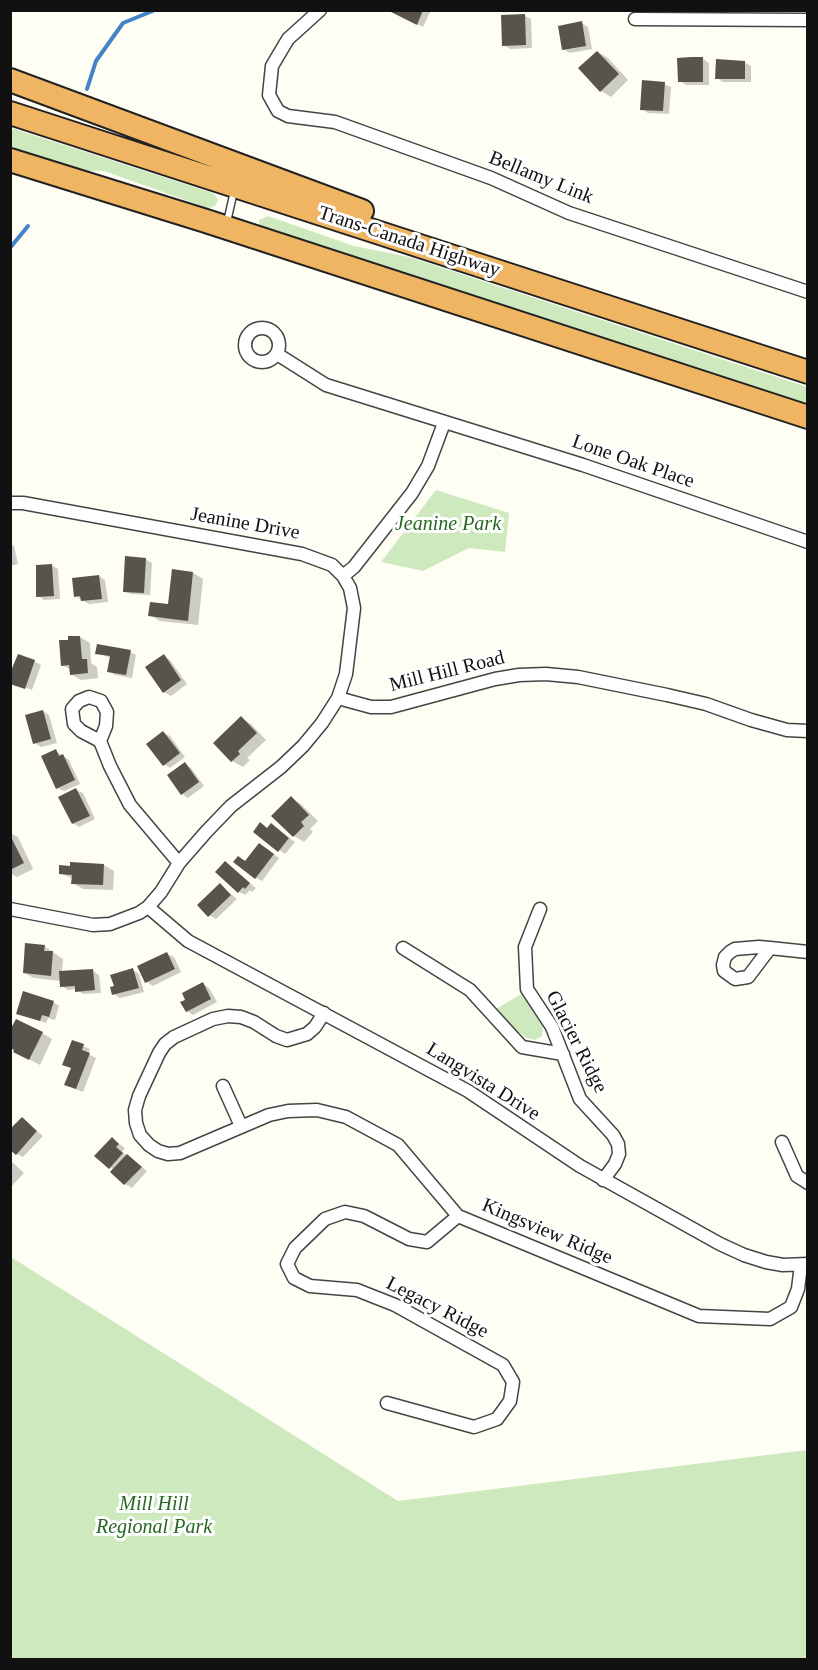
<!DOCTYPE html>
<style>
body{margin:0}
#map{position:relative;width:818px;height:1670px;overflow:hidden;background:#fffef5;font-family:"Times New Roman",serif}
canvas{display:block}
.frame{position:absolute;inset:0;border:12px solid #111;pointer-events:none}
</style>
<div id="map">
<canvas width="818" height="1670"></canvas>
<div class="frame"></div>
</div>
<script>
const ctx = document.querySelector('canvas').getContext('2d');
ctx.lineJoin = 'round';
function fill(path, color) { ctx.fillStyle = color; ctx.fill(path, 'evenodd'); }
const shape = rows => new Path2D(rows.map(r => 'M' + r).join(''));
function stroke(path, color, width, dash) { ctx.strokeStyle = color; ctx.lineWidth = width; ctx.lineCap = dash ? 'butt' : 'round'; ctx.setLineDash(dash || []); ctx.stroke(path); }
function write(font, color, halo, rows, align = 'center') {
  ctx.font = font + ' "Times New Roman",serif'; ctx.lineWidth = 6; ctx.setLineDash([]); ctx.textBaseline = 'middle'; ctx.strokeStyle = halo; ctx.fillStyle = color; for (const [text, x, y, turn = 0] of rows) {
    ctx.save(); ctx.translate(x, y); ctx.rotate((+turn || 0) * Math.PI / 180); ctx.textAlign = isNaN(turn) ? turn : align; if (halo) ctx.strokeText(text, 0, 0); ctx.fillText(text, 0, 0); ctx.restore();
  }
}
fill(shape([
 [11,128,213,193,218,200,215,206,210,208,205,207,104,171,84,171,11,148],
 [268,216,354,246,409,257,807,387,807,406,260,228,259,220],
 [436,490,509,513,505,552,469,548,423,571,381,562],
 [523,993,543,1027,542,1036,535,1040,527,1038,513,1028,496,1009],
 [11,1257,398,1501,807,1450,807,1659,11,1659]
]), '#cfe9bf');
fill(shape([
 [390,10,431,10,423,27],
 [525,16,531,19,532,48,510,49,504,45],
 [582,23,588,27,592,49,570,53,563,49],
 [598,52,608,58,628,80,611,97,601,91],
 [703,59,709,63,709,85,686,85,680,81],
 [744,62,751,66,751,82,723,82,717,78],
 [664,84,671,87,669,114,648,113,642,109],
 [10,544,14,546,18,564,10,566],
 [145,559,152,563,150,595,131,594,124,591],
 [51,565,58,569,60,599,44,600,38,596],
 [193,573,203,579,198,625,160,621,150,615,170,606],
 [99,576,105,580,108,602,89,604,75,596],
 [80,637,90,643,91,663,97,667,98,678,81,680,71,674,71,670,62,665,70,641],
 [130,652,136,655,132,678,115,675,109,671,111,658,97,653],
 [164,656,170,660,187,684,171,696,164,692],
 [34,661,41,665,32,690,14,683],
 [43,711,49,715,57,743,41,747,35,743],
 [241,718,251,724,266,740,247,758,250,760,243,767,232,761,215,743],
 [163,733,170,736,185,757,170,768,164,764],
 [56,751,69,760,80,784,64,791,57,788],
 [185,764,191,768,204,786,188,798,182,794],
 [76,790,83,793,95,819,79,827,73,823],
 [291,798,301,804,318,821,310,829,313,832,304,842,294,836],
 [268,829,277,829,295,842,285,854,255,832],
 [10,833,18,837,33,869,17,877,10,873],
 [266,848,279,858,262,881,256,878,246,863],
 [225,863,256,888,252,892,250,890,245,895,239,892],
 [104,865,114,871,113,890,83,889,73,883,73,879,60,873],
 [220,885,237,899,216,919,209,915],
 [44,946,63,959,62,973,93,971,99,975,101,993,83,994,76,989,68,990,61,986,61,981,34,978,24,973],
 [167,954,174,957,181,972,153,986,147,982],
 [133,970,139,974,144,992,120,998,114,994],
 [203,984,209,988,217,1002,193,1015,187,1011],
 [53,1002,59,1006,55,1020,48,1018,46,1023,18,1013],
 [42,1033,52,1039,40,1065,25,1057],
 [83,1046,90,1049,88,1054,96,1058,83,1092,73,1088,72,1069],
 [22,1119,43,1136,23,1157,17,1154],
 [112,1139,125,1148,122,1152,147,1171,132,1188,125,1184,112,1172,114,1170,110,1167],
 [10,1160,24,1173,10,1188]
]), '#0003');
stroke(shape([
 [87,89,96,61,123,23,155,10],
 [10,248,28,226]
]), '#4583c9', 4);
fill(shape([
 [387,10,423,10,417,25],
 [525,14,526,45,502,46,501,15],
 [582,21,586,46,562,50,558,26],
 [597,51,619,74,600,92,578,68],
 [691,57,703,57,703,82,678,82,677,58],
 [716,59,745,61,745,79,715,79],
 [642,80,665,82,663,111,640,110],
 [125,556,146,558,144,593,123,592],
 [52,564,54,596,36,597,36,565],
 [172,569,193,572,188,621,148,616,150,602,168,604],
 [99,575,102,599,81,601,80,596,74,597,72,578],
 [68,636,80,636,82,659,87,659,88,673,70,675,69,665,61,666,59,640,68,640],
 [97,644,131,650,126,675,107,672,110,656,95,654],
 [18,654,35,660,25,689,10,684,10,673],
 [164,654,181,680,163,693,145,667],
 [43,710,51,739,33,744,25,715],
 [241,716,257,733,238,751,240,754,231,762,213,743],
 [163,731,180,753,163,766,146,744],
 [56,749,59,756,63,754,75,780,56,789,41,756],
 [185,762,199,782,181,795,167,775],
 [76,788,90,816,72,824,58,797],
 [291,796,309,815,301,822,304,826,293,837,271,816],
 [260,822,267,828,271,823,289,838,278,852,253,832],
 [10,835,24,863,10,870],
 [259,843,274,854,255,879,233,862,238,856,245,861],
 [225,861,250,883,245,889,243,887,238,893,215,872],
 [70,862,104,864,103,885,71,884,72,875,59,874,59,865,70,866],
 [220,883,231,895,208,917,197,905],
 [25,943,45,945,44,951,53,951,51,976,23,973],
 [167,952,175,969,145,983,137,966],
 [133,968,139,988,112,995,110,987,114,986,110,975],
 [93,969,95,990,75,992,75,986,60,987,59,971],
 [203,982,211,999,186,1012,180,1002,185,1000,182,993],
 [23,991,54,1001,49,1017,42,1015,40,1021,16,1014],
 [16,1019,43,1032,29,1060,13,1052,14,1050,10,1048,10,1030],
 [72,1040,84,1044,82,1050,90,1053,76,1089,64,1085,71,1068,62,1065],
 [22,1117,37,1131,16,1155,10,1150,10,1129],
 [112,1137,119,1144,116,1147,123,1153,109,1169,94,1156],
 [127,1154,142,1167,124,1185,110,1172]
]), '#59534d');
const service = shape([
 [227,222,234,191]
]);
const minor = shape([
 [320,10,288,39,272,66,269,95,278,111,288,116,335,122,491,178,569,213,808,292],
 [635,19,808,20],
 '245 345a17 17 0 1 1 34 0a17 17 0 1 1-34 0Z',
 [277,354,326,385,583,465,808,542],
 [10,503,23,503,302,554,332,565,343,576,350,588,354,608,346,674,338,698],
 [343,576,354,567,412,493,428,466,444,423],
 [100,741,81,731,74,724,72,709,79,701,89,697,101,701,107,712,106,726,100,741,110,766,130,805,179,863],
 [148,907,188,941,468,1091,580,1166,720,1244,744,1255,766,1262,783,1265,808,1264],
 [10,909,93,925,110,924,139,913,148,907,161,892,179,863,206,832,231,806,281,767,303,746,322,723,338,698,371,707,391,707,495,679,519,675,546,674,578,677,667,695,706,704,751,720,787,730,808,731],
 [540,909,525,947,527,989,552,1027,580,1099,613,1135,618,1144,619,1154,615,1164,603,1180],
 [759,947,770,948,748,977,735,979,724,971,723,965,725,957,730,952,735,949,759,947],
 [403,948,470,990,522,1047,563,1054],
 [770,948,808,952],
 [324,1013,315,1027,307,1034,287,1040,276,1036,254,1022,241,1017,228,1016,213,1019,174,1037,165,1044,159,1053,139,1096,135,1110,136,1123,140,1135,149,1145,158,1151,168,1154,180,1153,269,1115,288,1111,317,1110,346,1117,398,1145,458,1216,699,1316,770,1319,791,1307,798,1289,801,1265],
 [223,1086,241,1126],
 [782,1142,797,1176,808,1183],
 [387,1403,474,1427,497,1419,510,1401,513,1382,503,1365,395,1305,357,1290,310,1286,294,1278,287,1264,295,1248,325,1219,345,1212,364,1216,409,1239,427,1242,458,1216]
]);
const motorway = shape([
 [10,80,362,211],
 [10,113,808,372],
 [10,160,206,221,808,417]
]);
stroke(service, '#444', 9);
stroke(minor, '#444', 15);
stroke(motorway, '#222', 26);
stroke(service, '#fff', 6);
stroke(minor, '#fff', 12);
stroke(motorway, '#efb563', 22);
write('20px', '#111', '#fff', [
 ["Bellamy Link",541,178,22],
 ["Trans-Canada Highway",409,242,18],
 ["Lone Oak Place",633,462,19],
 ["Jeanine Drive",245,524,10],
 ["Mill Hill Road",447,672,-14],
 ["Glacier Ridge",576,1042,63],
 ["Langvista Drive",483,1082,32],
 ["Kingsview Ridge",547,1232,23],
 ["Legacy Ridge",437,1308,27]
]);
write('italic 20px', '#276722', '#fff', [
 ["Jeanine Park",448,525],
 ["Mill Hill",154,1505],
 ["Regional Park",154,1528]
]);
</script>
